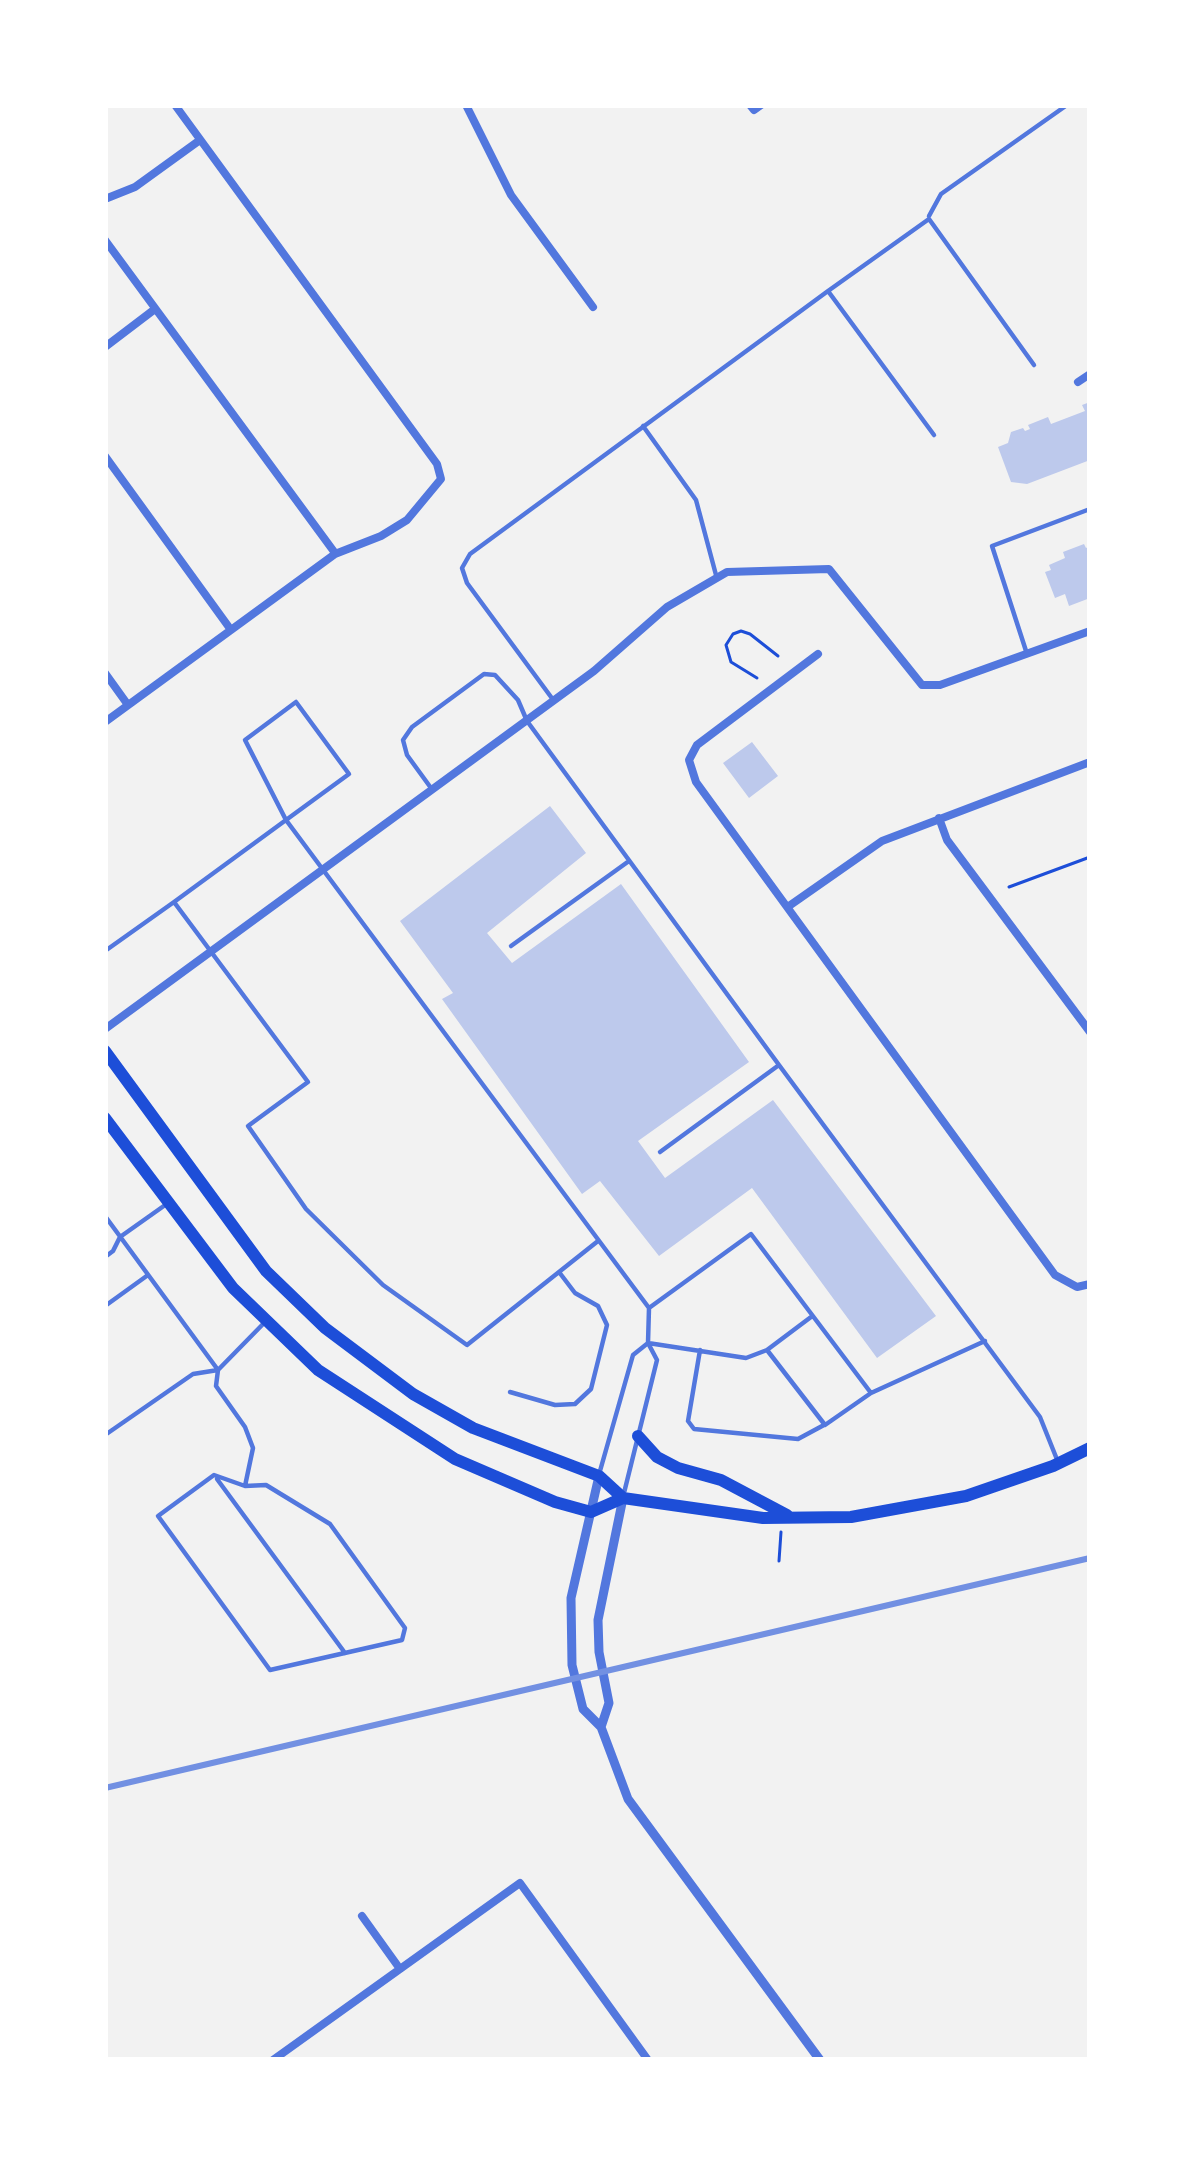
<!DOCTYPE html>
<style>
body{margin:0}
#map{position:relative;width:1195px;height:2165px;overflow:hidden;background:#f2f2f2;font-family:"Open Sans",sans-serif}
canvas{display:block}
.frame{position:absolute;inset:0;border:108px solid #fff;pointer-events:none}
</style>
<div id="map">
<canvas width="1195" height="2165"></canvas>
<div class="frame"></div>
</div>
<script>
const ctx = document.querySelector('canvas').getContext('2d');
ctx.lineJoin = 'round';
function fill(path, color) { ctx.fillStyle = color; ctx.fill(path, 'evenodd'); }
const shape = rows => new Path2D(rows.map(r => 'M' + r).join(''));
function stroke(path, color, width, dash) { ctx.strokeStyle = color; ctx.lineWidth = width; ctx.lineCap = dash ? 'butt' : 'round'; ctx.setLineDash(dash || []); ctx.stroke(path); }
fill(shape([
 [1090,402,1090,460,1027,484,1011,482,998,447,1008,443,1011,432,1023,428,1025,431,1030,429,1028,425,1048,417,1051,424,1085,411,1082,405],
 [1084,544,1086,548,1090,546,1090,598,1069,606,1065,594,1055,598,1045,572,1051,570,1049,565,1065,558,1063,552],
 [752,742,778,776,749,798,723,763],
 [550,806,586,853,487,933,512,963,621,884,749,1062,638,1141,665,1178,773,1100,936,1316,877,1358,752,1188,659,1256,600,1181,582,1194,442,999,453,993,400,921]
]), '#bdc9ec');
stroke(shape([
 [757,678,731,662,726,645,733,634,741,631,750,634,778,656],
 [1009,887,1090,857],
 [779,1561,781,1532]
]), '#1d4ed8', 3);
stroke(shape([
 [929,216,941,194,1067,105],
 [643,426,696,500,716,575],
 [934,435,828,291,929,219,1034,365],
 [1027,654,992,546,1090,509],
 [554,701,467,583,462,568,470,554,828,291],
 [431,788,407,755,403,740,412,727,484,674,495,675,518,700,527,721,779,1065,660,1152],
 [174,902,308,1082,248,1126,306,1209,383,1285,467,1345,598,1241],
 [511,946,629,861],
 [105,951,174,902,286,820,349,774,296,702,245,740,286,820,649,1308],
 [779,1065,1040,1417,1058,1462],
 [105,1216,218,1370,193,1374,105,1435],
 [105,1257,113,1251,120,1237,168,1203],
 [105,1306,148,1275],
 [811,1317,767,1350,825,1425,871,1393,985,1341],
 [700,1350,688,1421,694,1429,798,1439,824,1425],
 [767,1350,746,1358,648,1343,649,1308,751,1234,871,1393],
 [510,1392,555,1405,575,1404,591,1389,607,1325,598,1306,575,1293,559,1272],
 [600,1471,633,1355,648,1343,657,1360,623,1497],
 [217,1479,345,1653],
 [245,1486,266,1485,330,1524,405,1628,402,1640,270,1670,158,1516,214,1475,245,1486,253,1448,245,1427,216,1386,218,1370,265,1322]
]), '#5277de', 4.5);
stroke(shape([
 [466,105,511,195,593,307],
 [750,105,754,110,761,105],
 [105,199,135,187,200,140],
 [105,240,335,553],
 [105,347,155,309],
 [1078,382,1090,374],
 [105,456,231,630],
 [818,654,697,745,689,760,696,782,1055,1275,1077,1287,1090,1284],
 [105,673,128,705],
 [105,722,335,554,381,536,407,520,441,479,437,464,175,105],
 [939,818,947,840,1090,1032],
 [789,906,882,841,1090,762],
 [105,1029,594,671,667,607,727,572,829,569,922,685,940,685,1090,631],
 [362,1916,400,1969],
 [273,2060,520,1883,648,2060]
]), '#5277de', 8);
stroke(shape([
 [599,1476,571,1598,572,1665,583,1709,601,1727,628,1799,820,2060],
 [601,1727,609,1703,599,1652,598,1620,623,1498]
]), '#5277de', 9);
stroke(shape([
 [105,1051,266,1271,325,1328,413,1394,473,1428,599,1476,623,1498,763,1518,851,1517,966,1496,1053,1466,1090,1448],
 [105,1118,233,1288,318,1370,455,1459,555,1502,591,1512,623,1498],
 [638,1436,657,1457,678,1468,721,1480,787,1515]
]), '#1d4ed8', 12);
stroke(shape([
 [105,1788,1090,1558]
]), '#7290e2', 6);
</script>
